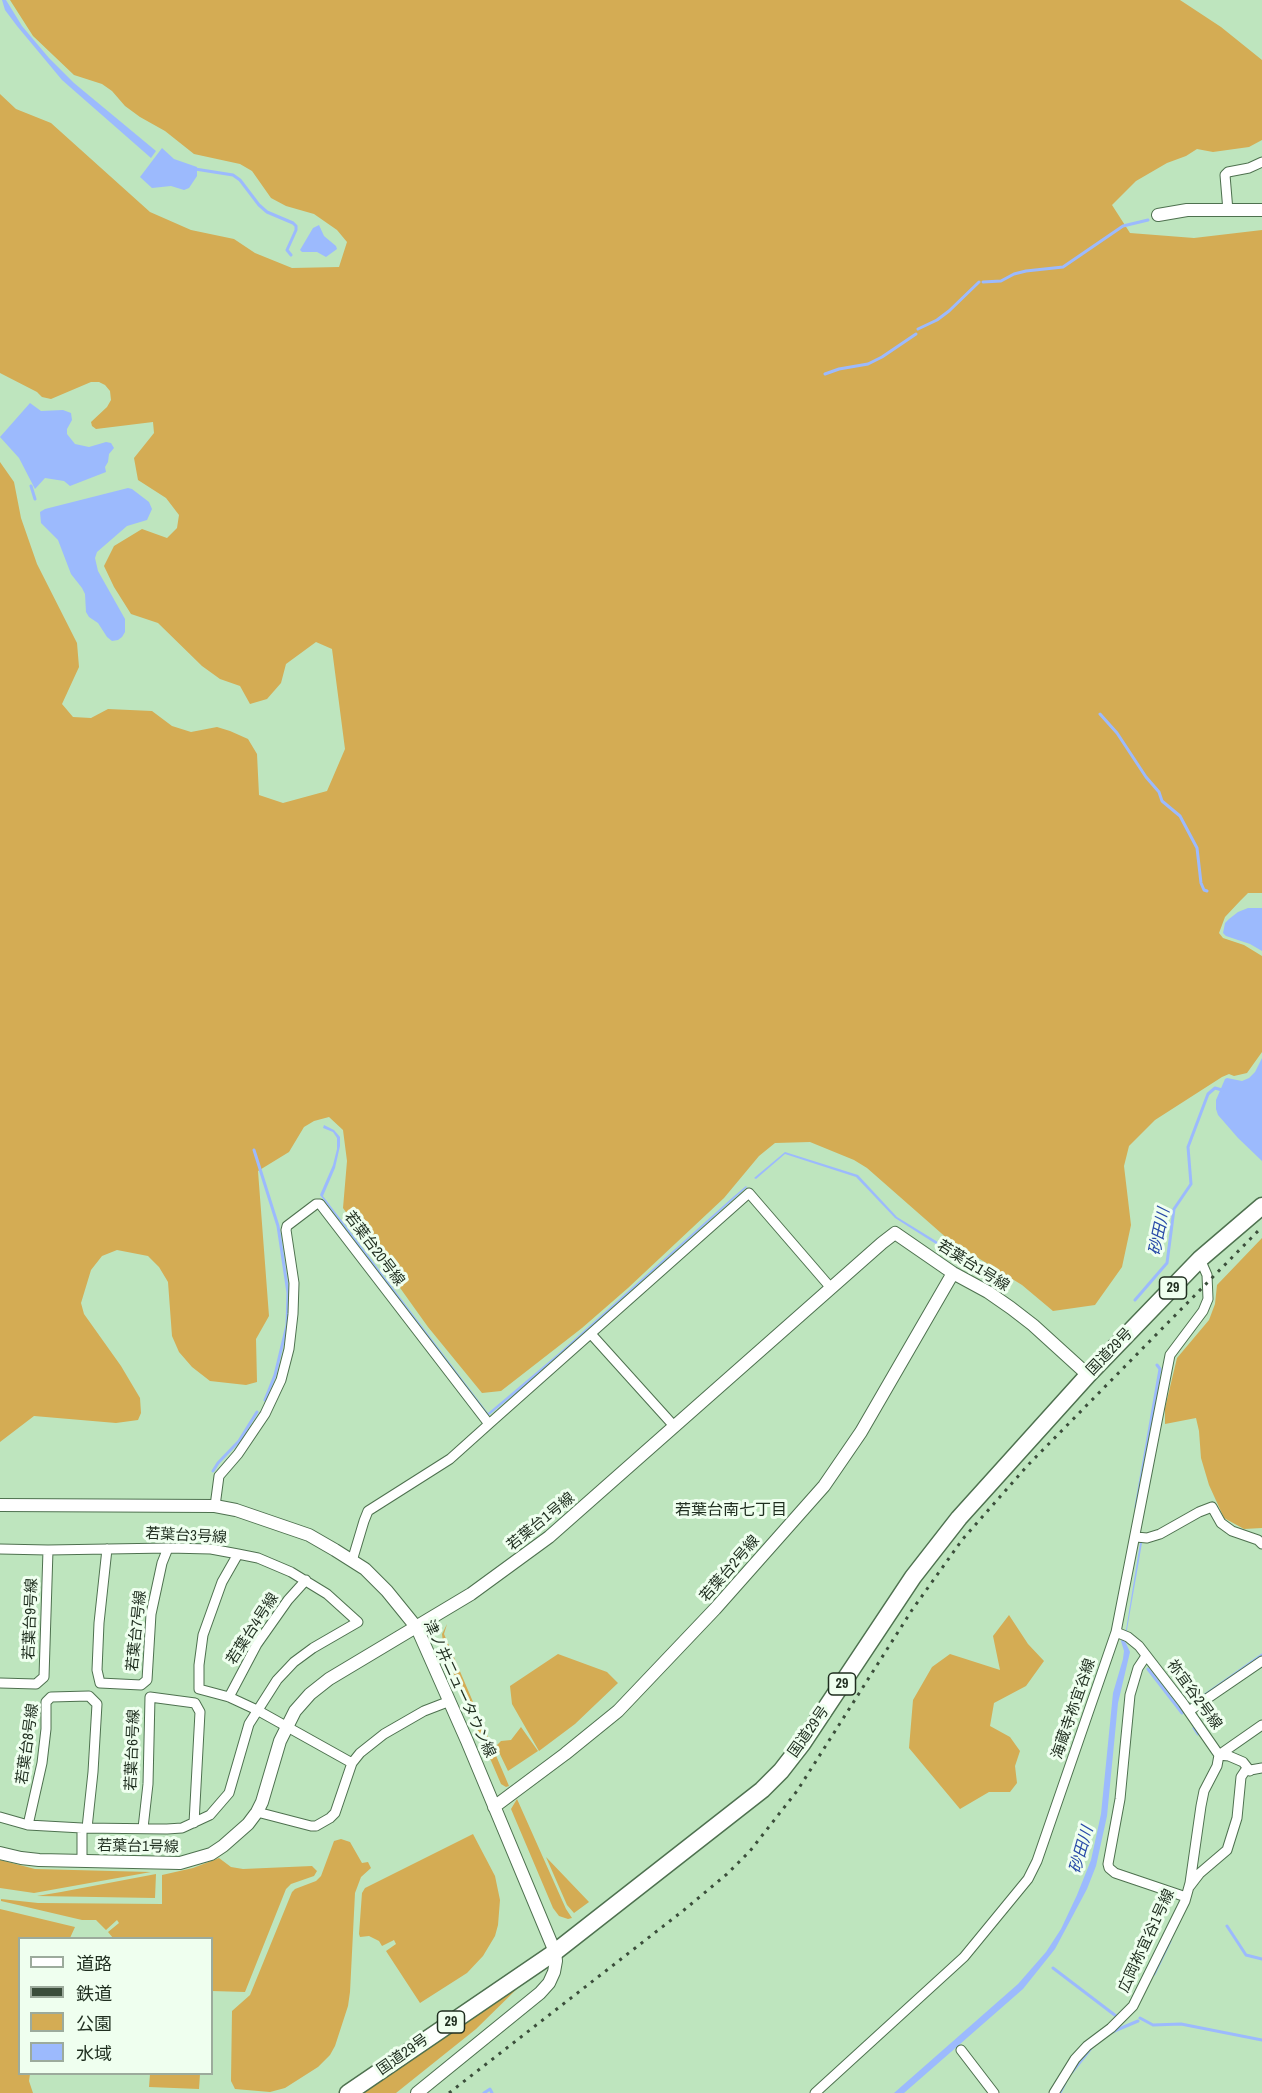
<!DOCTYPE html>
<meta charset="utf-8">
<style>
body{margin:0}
#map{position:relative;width:1262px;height:2093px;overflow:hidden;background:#bee5be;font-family:"Archivo Narrow","Noto Sans JP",sans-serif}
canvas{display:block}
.legend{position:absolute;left:18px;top:1937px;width:195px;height:138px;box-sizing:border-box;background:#efffef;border:2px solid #9cab9c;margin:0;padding:8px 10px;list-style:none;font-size:18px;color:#1f2e1f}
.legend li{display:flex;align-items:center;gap:12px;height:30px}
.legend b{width:30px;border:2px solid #9cab9c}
</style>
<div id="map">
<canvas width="1262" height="2093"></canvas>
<ul class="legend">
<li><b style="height:8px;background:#fff"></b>道路</li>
<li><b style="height:8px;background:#3b4e3b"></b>鉄道</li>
<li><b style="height:16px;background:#d4ac54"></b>公園</li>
<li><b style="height:16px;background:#9cbafd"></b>水域</li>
</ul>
</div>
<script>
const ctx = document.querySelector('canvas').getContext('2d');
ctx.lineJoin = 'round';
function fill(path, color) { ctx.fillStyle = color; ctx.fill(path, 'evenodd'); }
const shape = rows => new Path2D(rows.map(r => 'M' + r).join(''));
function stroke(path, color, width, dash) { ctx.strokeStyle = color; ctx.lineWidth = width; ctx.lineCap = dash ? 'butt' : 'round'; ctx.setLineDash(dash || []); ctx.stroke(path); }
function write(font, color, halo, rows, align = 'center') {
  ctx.font = font + ' "Archivo Narrow","Noto Sans JP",sans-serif'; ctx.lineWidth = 6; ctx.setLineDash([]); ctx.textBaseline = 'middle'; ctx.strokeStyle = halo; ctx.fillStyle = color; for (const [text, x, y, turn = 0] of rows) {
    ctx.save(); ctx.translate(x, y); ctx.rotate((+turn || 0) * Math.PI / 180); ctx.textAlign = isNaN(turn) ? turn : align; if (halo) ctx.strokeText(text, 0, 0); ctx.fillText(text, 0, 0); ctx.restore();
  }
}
fill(shape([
 [10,0,1180,0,1221,27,1262,60,1262,140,1249,147,1213,152,1197,149,1186,156,1167,163,1136,181,1112,205,1130,233,1194,238,1262,230,1262,893,1248,893,1241,900,1225,917,1219,933,1223,938,1244,945,1262,956,1262,1052,1247,1073,1234,1076,1229,1074,1222,1077,1155,1120,1129,1146,1124,1166,1131,1225,1122,1267,1095,1305,1053,1311,1022,1285,949,1240,867,1168,854,1160,810,1142,775,1143,759,1156,724,1198,628,1288,582,1328,501,1391,482,1393,428,1327,343,1208,347,1161,343,1130,329,1117,314,1121,304,1127,289,1152,258,1171,269,1316,256,1339,257,1382,246,1385,210,1381,192,1367,179,1352,172,1336,168,1282,159,1267,148,1256,117,1250,102,1256,91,1270,81,1303,84,1314,121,1366,140,1398,141,1413,138,1420,116,1423,34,1416,0,1442,0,462,14,482,21,518,37,564,77,643,79,667,62,704,73,717,91,718,108,709,152,711,172,726,191,732,217,727,230,731,248,739,257,754,259,795,283,803,327,791,345,749,332,649,316,642,286,664,281,683,267,699,250,704,240,686,220,679,202,666,158,623,131,614,114,587,104,566,114,546,142,529,167,538,177,528,179,515,166,498,138,480,134,458,154,433,153,422,96,429,92,426,91,422,107,407,111,400,110,391,105,385,99,382,91,382,51,399,42,397,37,392,0,373,0,94,16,109,51,123,150,212,191,230,234,239,255,253,292,268,339,267,347,242,337,230,314,214,286,206,271,198,252,171,240,164,194,154,165,131,140,117,125,106,112,91,102,84,74,75,33,36],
 [1262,1238,1262,1528,1244,1529,1224,1518,1209,1485,1201,1458,1199,1431,1196,1418,1165,1424,1165,1408,1177,1358,1209,1320,1215,1304,1217,1285],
 [1009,1615,1028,1644,1044,1661,1026,1686,994,1703,990,1726,1010,1737,1020,1751,1015,1766,1017,1783,1010,1792,989,1792,960,1809,909,1748,913,1700,932,1667,950,1654,1000,1670,993,1636],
 [447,1624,444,1634,509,1786,506,1787,501,1784,444,1651,442,1634],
 [558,1654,607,1672,618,1683,575,1724,539,1751,512,1704,510,1686],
 [521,1727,538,1751,508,1771,496,1746,501,1741,511,1740],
 [517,1799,566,1909,572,1918,568,1919,559,1916,553,1908,511,1809],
 [473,1834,495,1876,500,1900,498,1925,495,1936,483,1956,467,1973,420,2003,386,1951,396,1944,394,1940,382,1946,379,1941,369,1936,360,1937,359,1934,362,1893,365,1888],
 [341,1839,350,1842,362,1863,368,1862,371,1868,361,1877,355,1893,350,1992,348,2006,335,2046,330,2055,318,2067,285,2088,270,2092,235,2089,231,2081,232,2011,250,1995,292,1892,295,1889,316,1881,321,1876,334,1841],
 [546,1857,589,1902,574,1913,567,1905],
 [219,1858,231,1867,243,1869,312,1866,317,1871,314,1876,291,1884,286,1889,245,1992,212,1991,212,1938,113,1938,108,1932,119,1923,117,1920,106,1930,96,1920,82,1920,1,1901,1,1899,38,1903,162,1904,162,1875,193,1868],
 [0,1860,35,1869,151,1872,34,1893,0,1888],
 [156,1874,155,1898,37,1896,61,1892],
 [0,1909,75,1927,70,1938,20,1938,20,2074,30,2074,29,2081,33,2093,0,2093],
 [528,1978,476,2029,396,2093,362,2093],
 [150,2074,200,2074,199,2089,149,2087]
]), '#d4ac54');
fill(shape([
 [2,0,6,0,22,26,49,58,74,83,156,151,151,158,62,80,17,26,5,10],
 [162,148,174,159,197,167,197,176,189,188,184,190,171,186,152,188,140,177],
 [319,225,324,236,336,246,337,249,326,257,317,252,302,252,300,250,313,228],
 [30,403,41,411,63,410,71,413,72,420,67,429,67,434,75,444,89,447,106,442,111,443,114,448,109,454,108,462,105,467,106,472,70,486,64,481,45,478,35,489,19,458,0,437],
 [128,488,132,489,149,502,152,509,147,520,127,526,97,552,95,558,98,571,125,619,125,632,122,637,118,640,112,641,107,637,98,623,89,617,86,612,85,594,82,588,71,574,58,540,41,523,40,512,45,509],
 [1248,908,1262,908,1262,951,1250,944,1226,936,1223,933,1225,923,1229,919,1238,912],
 [1262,1058,1262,1161,1238,1138,1218,1115,1216,1109,1216,1100,1225,1079,1227,1078,1242,1081,1249,1078,1255,1072],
 [324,1125,334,1130,340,1137,340,1146,335,1168,323,1196,488,1413,559,1353,733,1197,746,1186,747,1187,527,1384,488,1416,485,1414,320,1195,333,1165,337,1149,337,1138,333,1132,323,1128],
 [785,1152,858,1175,897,1217,959,1255,958,1258,895,1218,856,1177,785,1154,756,1179,754,1178],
 [1140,1543,1142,1543,1125,1641,1130,1652,1118,1703,1107,1816,1096,1866,1087,1889,1055,1949,1023,1989,904,2093,894,2093,1018,1984,1046,1952,1061,1929,1077,1895,1091,1860,1101,1814,1113,1693,1123,1659,1124,1651,1121,1641,1126,1630]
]), '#9cbafd');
stroke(shape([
 [195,169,233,175,240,180,259,205,267,212,293,223,296,226,296,230,287,250,291,255],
 [983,282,1001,281,1014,274,1026,271,1063,267,1123,226,1148,220],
 [918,329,937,320,949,311,979,282],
 [825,374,839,369,868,364,882,357,916,334],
 [31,486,35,499],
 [1100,714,1117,733,1146,777,1159,792,1162,801,1180,816,1197,848,1201,883,1204,890,1207,891],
 [254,1150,278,1226,288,1293,287,1325,275,1375,265,1400],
 [1135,1300,1167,1263,1174,1209,1191,1184,1188,1147,1208,1094,1215,1088,1222,1090],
 [213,1471,218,1463,239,1441,257,1412],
 [1136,1507,1160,1369,1157,1365],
 [1148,1669,1182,1713],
 [1192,1704,1262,1655],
 [1194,1728,1198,1734],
 [1227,1926,1246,1955,1262,1959],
 [1053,1968,1116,2016],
 [1154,1974,1170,1941],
 [1140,2018,1153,2025,1181,2024,1262,2040],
 [1112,2032,1138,2021],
 [1072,2072,1092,2047],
 [484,2093,490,2089,492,2093],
 [1060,2093,1065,2083]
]), '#9cbafd', 3);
const street = shape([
 [1228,211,1225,175,1228,172,1249,168,1262,162],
 [591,1334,674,1426],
 [489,1424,749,1193,831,1288],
 [215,1506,219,1476,238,1454,265,1414,281,1380,289,1349,293,1314,294,1283,286,1230,287,1226,316,1204,320,1204,489,1424,450,1459,368,1511,364,1521,352,1561],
 [1136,1537,1147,1538,1160,1534,1199,1512,1212,1507,1221,1523,1232,1531,1258,1540,1262,1544],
 [0,1549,48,1550,168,1548,211,1549,238,1554,258,1558,291,1572,327,1594,358,1622,313,1648,294,1662,277,1680,249,1724,229,1793,210,1815,182,1828,167,1829,82,1828,28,1825,0,1817],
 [107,1549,99,1623,97,1670,100,1683,141,1685,147,1680,151,1614,162,1563,168,1548],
 [238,1554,222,1582,203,1635,199,1665,199,1689,229,1697,257,1710,352,1763],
 [1116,1632,1128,1637,1139,1646,1183,1703,1219,1755,1229,1756,1243,1762,1250,1771],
 [1146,1656,1138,1668,1130,1695,1120,1799,1108,1864,1109,1868,1115,1873,1186,1897],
 [0,1683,36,1684,44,1677,48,1550],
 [229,1697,257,1644,288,1600,306,1580],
 [1189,1711,1262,1661],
 [257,1812,311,1826,316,1826,330,1818,335,1813,352,1763,360,1753,384,1734,424,1711,450,1701],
 [28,1825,42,1763,46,1729,46,1702,51,1697,89,1696,97,1704,93,1772,87,1828],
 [82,1828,82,1861],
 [143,1828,148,1784,150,1697,195,1703,200,1712,194,1823],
 [1190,1886,1200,1873,1227,1850,1237,1818,1241,1777,1245,1771,1262,1768],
 [961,2050,994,2093],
 [815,2093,964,1957,1028,1879,1037,1861,1116,1632,1170,1355,1203,1311,1208,1299,1207,1275,1200,1259],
 [1054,2093,1075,2059,1087,2046,1111,2028,1133,2006,1185,1901,1190,1883,1201,1806,1204,1791,1217,1766,1219,1755,1262,1725]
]);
const secondary = shape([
 [1158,215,1187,210,1262,210],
 [0,1505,215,1506,236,1510,309,1535,335,1550,365,1569,387,1591,417,1628,467,1741,555,1952,556,1961,554,1972,549,1983,540,1993,417,2093],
 [494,1807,565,1754,618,1711,715,1609,824,1486,861,1432,953,1273],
 [0,1853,21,1858,39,1860,180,1863,211,1854,223,1846,248,1824,257,1812,262,1802,280,1741,295,1711,310,1694,329,1679,471,1594,549,1537,882,1243,895,1233,953,1273,988,1292,1011,1308,1033,1325,1088,1375]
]);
const highway = shape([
 [348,2093,555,1952,762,1790,781,1771,802,1744,913,1577,959,1518,1088,1375,1200,1259,1262,1206]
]);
stroke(street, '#4e714f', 11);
stroke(secondary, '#4e714f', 14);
stroke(highway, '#4e714f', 19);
stroke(street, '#fff', 9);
stroke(secondary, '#fff', 12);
stroke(highway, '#fff', 16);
stroke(shape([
 [449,2093,684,1910,727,1874,750,1851,797,1791,912,1610,962,1540,1029,1464,1262,1227]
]), '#3b4e3b', 3, [3, 6]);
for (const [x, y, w] of [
 [1173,1288,27],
 [842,1684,27],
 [451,2022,27]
]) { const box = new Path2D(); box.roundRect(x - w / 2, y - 11, w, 22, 4.5); ctx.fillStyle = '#efffef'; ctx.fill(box); stroke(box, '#1f2e1f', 1.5); }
write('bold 14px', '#1f2e1f', null, [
 ["29",1173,1288],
 ["29",842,1684],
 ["29",451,2022]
]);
write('15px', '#1f2e1f', '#efffef', [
 ["若葉台20号線",374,1249,53],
 ["若葉台1号線",973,1266,32],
 ["国道29号",1110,1352,-46],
 ["若葉台1号線",541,1522,-39],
 ["若葉台3号線",186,1536,3],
 ["若葉台2号線",730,1569,-49],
 ["若葉台9号線",31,1619,-88],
 ["若葉台4号線",253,1629,-57],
 ["若葉台7号線",137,1631,-84],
 ["津ノ井ニュータウン線",459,1689,65],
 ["祢宜谷2号線",1194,1695,54],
 ["海蔵寺祢宜谷線",1074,1709,-71],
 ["国道29号",809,1732,-55],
 ["若葉台8号線",28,1744,-82],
 ["若葉台6号線",133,1750,-88],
 ["若葉台1号線",138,1847,1],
 ["広岡祢宜谷1号線",1147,1941,-65],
 ["国道29号",403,2055,-35]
]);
write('italic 16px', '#284aa8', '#efffef', [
 ["砂田川",1160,1232,-78],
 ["砂田川",1082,1850,-74]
]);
write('16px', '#1f2e1f', '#efffef', [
 ["若葉台南七丁目",731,1511]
]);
</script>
